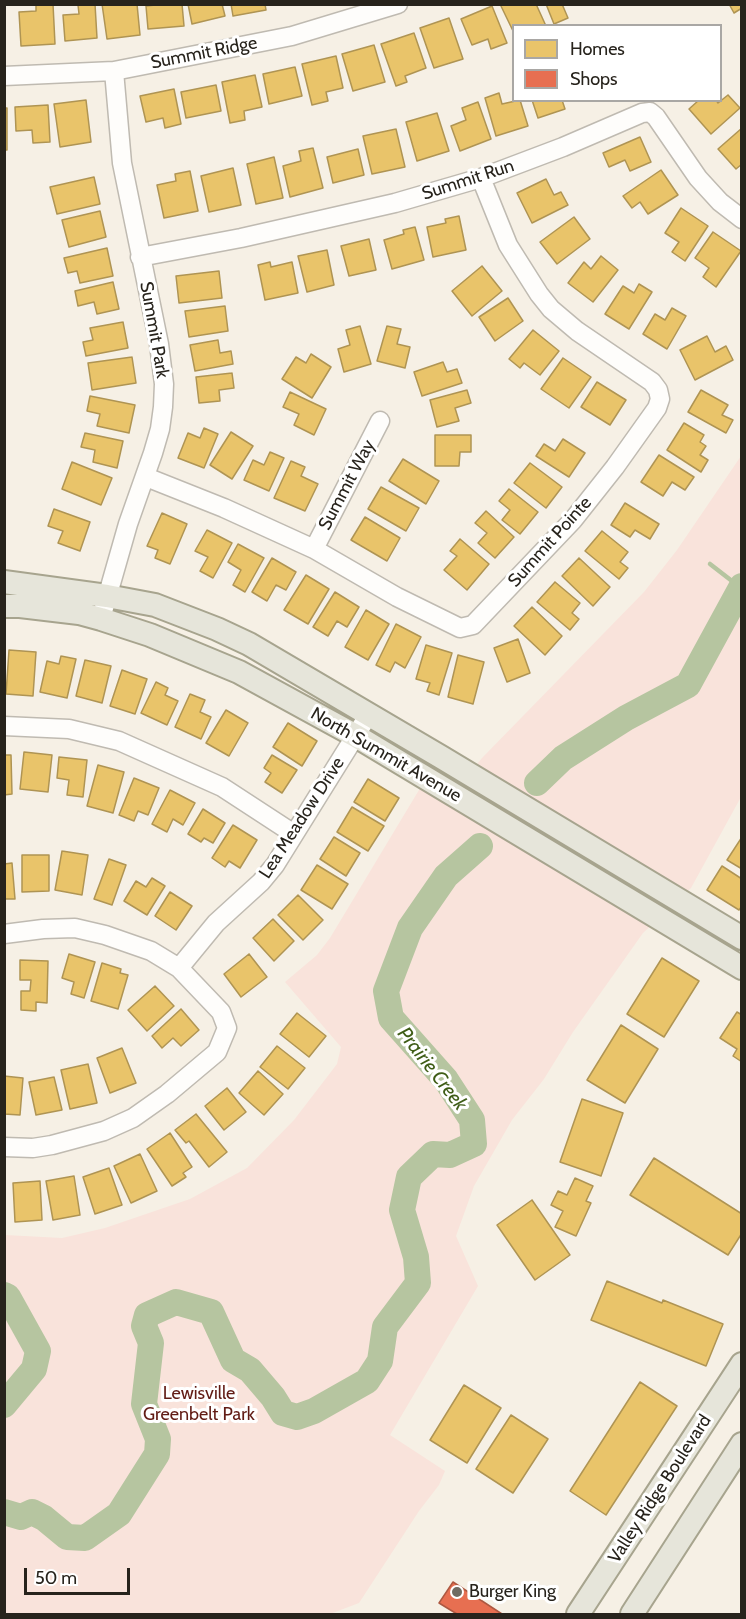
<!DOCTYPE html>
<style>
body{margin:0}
#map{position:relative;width:746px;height:1619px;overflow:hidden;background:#f6f0e5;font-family:Cabin,sans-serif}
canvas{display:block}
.frame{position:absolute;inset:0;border:6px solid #27231c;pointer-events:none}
.legend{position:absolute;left:512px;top:24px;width:210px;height:78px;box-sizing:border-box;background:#fff;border:2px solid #a9a7a4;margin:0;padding:8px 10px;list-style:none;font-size:18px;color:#27231c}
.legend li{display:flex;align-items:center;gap:12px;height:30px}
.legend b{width:30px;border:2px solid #a9a7a4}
.scale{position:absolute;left:24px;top:1568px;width:106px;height:27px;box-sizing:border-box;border:3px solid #27231c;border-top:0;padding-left:8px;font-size:18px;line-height:21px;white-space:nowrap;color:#27231c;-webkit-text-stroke:4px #fff;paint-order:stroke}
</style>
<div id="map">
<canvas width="746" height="1619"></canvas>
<div class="frame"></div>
<ul class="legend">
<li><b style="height:16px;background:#e9c46a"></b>Homes</li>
<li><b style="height:16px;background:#e76f51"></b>Shops</li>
</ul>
<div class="scale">50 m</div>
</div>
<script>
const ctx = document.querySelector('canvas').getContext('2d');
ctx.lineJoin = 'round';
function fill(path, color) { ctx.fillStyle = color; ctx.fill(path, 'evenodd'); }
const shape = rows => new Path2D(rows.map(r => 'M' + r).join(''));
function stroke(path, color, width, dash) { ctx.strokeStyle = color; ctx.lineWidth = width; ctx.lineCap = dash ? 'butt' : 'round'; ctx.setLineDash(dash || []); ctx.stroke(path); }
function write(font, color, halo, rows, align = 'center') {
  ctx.font = font + ' Cabin,sans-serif'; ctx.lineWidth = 6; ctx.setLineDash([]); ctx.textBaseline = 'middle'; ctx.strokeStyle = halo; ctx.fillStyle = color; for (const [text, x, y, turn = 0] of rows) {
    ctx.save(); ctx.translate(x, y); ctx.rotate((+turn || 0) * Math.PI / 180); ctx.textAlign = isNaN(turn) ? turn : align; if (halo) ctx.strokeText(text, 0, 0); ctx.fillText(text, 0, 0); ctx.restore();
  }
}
fill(shape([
 [741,456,741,797,691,888,643,933,573,1032,544,1079,512,1120,474,1186,456,1236,478,1286,390,1435,445,1471,439,1485,419,1511,359,1603,330,1614,5,1614,5,1235,62,1238,105,1228,190,1199,247,1168,294,1120,337,1064,341,1047,285,982,317,955,330,938,422,785,448,800,482,758,644,592,677,550]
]), '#f9e3db');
const homes = shape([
 [36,4,53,4,55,44,21,46,19,12,36,11,36,4],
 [95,4,97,38,65,41,63,15,79,14,78,5,95,4],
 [102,4,137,4,140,35,107,39,102,4],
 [165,4,182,4,184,26,148,29,146,6,165,4],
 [188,4,222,4,225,16,192,24,188,4],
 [231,4,265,4,266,10,233,16,231,4],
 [500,4,536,4,546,26,514,26,514,33,500,4],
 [546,4,562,4,568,18,554,24,546,4],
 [729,4,742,4,742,8,734,13,729,4],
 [492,6,507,43,491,49,488,39,472,45,461,19,492,6],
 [449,18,463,59,434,68,420,28,449,18],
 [414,33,426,68,405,76,407,82,396,86,381,44,414,33],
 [374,45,385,82,353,91,342,54,374,45],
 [336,56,343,88,326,92,328,101,312,105,302,64,336,56],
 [295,67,302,96,269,104,263,74,295,67],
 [255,75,262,107,244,111,245,120,230,123,222,82,255,75],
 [216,85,221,111,186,118,181,92,216,85],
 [174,89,181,124,165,128,163,118,146,122,140,96,174,89],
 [499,93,502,104,520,100,528,126,496,136,485,98,499,93],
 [728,95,740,108,711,134,689,109,699,100,716,100,718,103,728,95],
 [86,100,91,142,60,147,54,104,86,100],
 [532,100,562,100,565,109,538,118,532,100],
 [478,102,491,139,460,151,451,126,466,120,462,108,478,102],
 [48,105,50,142,33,143,32,130,16,131,15,107,48,105],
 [4,108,7,108,7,150,4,150,4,108],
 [437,113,449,151,417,161,406,122,437,113],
 [742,128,742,164,736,169,718,149,742,128],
 [396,129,405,167,372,174,363,136,396,129],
 [640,137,651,162,630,171,625,160,609,167,603,153,640,137],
 [313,148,323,188,290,197,283,166,301,161,299,151,313,148],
 [358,149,364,175,333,183,327,157,358,149],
 [274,157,283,198,256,204,247,164,274,157],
 [233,168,241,205,209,212,201,176,233,168],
 [661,170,678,195,648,214,640,202,632,208,623,196,661,170],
 [190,171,198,211,164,218,157,185,176,181,175,174,190,171],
 [94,177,100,204,57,214,50,187,94,177],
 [546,179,554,195,561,192,568,205,532,223,517,193,546,179],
 [681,208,708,226,685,261,672,252,679,242,665,233,681,208],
 [100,211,106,237,69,247,62,220,100,211],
 [459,216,466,250,433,257,427,227,446,223,445,219,459,216],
 [574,217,590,239,557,264,540,242,574,217],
 [415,227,424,260,392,269,384,240,404,234,403,230,415,227],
 [713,232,741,251,716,287,703,277,709,268,695,258,713,232],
 [369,239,376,270,349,276,341,246,369,239],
 [107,248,113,276,80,283,77,271,68,273,64,258,107,248],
 [327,250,334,285,307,292,298,256,327,250],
 [601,256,618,270,593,302,568,283,584,262,591,269,601,256],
 [270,262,271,267,292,262,298,293,265,300,258,265,270,262],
 [482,266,502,291,472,316,452,291,482,266],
 [219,271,222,298,179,303,176,276,219,271],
 [113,282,119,309,97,314,94,302,78,306,75,291,113,282],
 [639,284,652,292,629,329,605,314,623,286,634,293,639,284],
 [508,298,523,321,495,341,479,317,508,298],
 [225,306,228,331,189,337,185,311,225,306],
 [672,308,686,316,667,349,643,334,655,314,665,320,672,308],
 [123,322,128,348,86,356,83,342,93,340,90,328,123,322],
 [360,326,371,364,344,372,338,349,350,345,346,330,360,326],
 [387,326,401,329,397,344,410,347,405,368,377,361,387,326],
 [533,330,559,351,540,375,524,363,520,368,509,359,533,330],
 [707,336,715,352,726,346,733,360,695,380,680,350,707,336],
 [218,340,220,353,231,351,233,364,195,371,190,345,218,340],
 [311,354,331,367,312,398,282,379,296,357,306,363,311,354],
 [132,357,136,383,92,390,88,363,132,357],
 [563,358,591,377,569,408,541,389,563,358],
 [443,362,447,372,457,369,462,383,422,396,414,372,443,362],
 [232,373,234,388,219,390,220,401,199,403,196,377,232,373],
 [597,382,626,400,610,425,581,407,597,382],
 [467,390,471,403,455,408,459,421,437,427,430,400,467,390],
 [701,390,728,405,722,415,733,420,726,433,688,412,701,390],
 [290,392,326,409,314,435,294,425,299,414,283,407,290,392],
 [90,396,135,405,129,433,97,426,100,414,87,411,90,396],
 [684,423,704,435,700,442,706,446,700,455,708,460,701,472,667,450,684,423],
 [204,428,218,434,204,468,178,458,188,433,200,438,204,428],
 [231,432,253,446,232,479,210,465,231,432],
 [85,433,123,441,117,468,93,462,95,450,81,447,85,433],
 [435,435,471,435,471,452,460,452,459,466,435,466,435,435],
 [563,439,585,453,569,477,536,456,544,444,555,451,563,439],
 [270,452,284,458,269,491,244,480,253,460,264,465,270,452],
 [659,455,694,477,685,490,672,482,663,496,641,482,659,455],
 [403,459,439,481,426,504,389,481,403,459],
 [291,461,305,467,301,476,318,484,305,511,274,498,291,461],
 [72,462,112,478,101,505,62,489,72,462],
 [530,463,562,487,546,508,514,483,530,463],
 [381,487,419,508,406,531,368,509,381,487],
 [509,489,538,512,520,534,502,520,510,510,499,501,509,489],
 [625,503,659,524,650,539,635,530,630,537,611,525,625,503],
 [54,509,90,522,80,551,58,543,63,531,48,526,54,509],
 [486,511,514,537,495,558,478,543,487,533,475,523,486,511],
 [162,513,187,524,170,564,155,558,158,550,147,546,162,513],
 [365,517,400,538,387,561,351,540,365,517],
 [207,530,232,543,213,578,200,571,208,557,195,551,207,530],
 [602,531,628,552,620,562,628,568,619,579,585,551,602,531],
 [460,539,489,564,467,590,444,570,457,556,450,551,460,539],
 [238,544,264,558,245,592,233,585,241,570,228,562,238,544],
 [272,558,296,572,286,590,276,585,267,601,252,592,272,558],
 [579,558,610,587,593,606,562,576,579,558],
 [306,575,329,589,308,624,284,610,306,575],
 [555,582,580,603,572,613,579,619,570,630,537,602,555,582],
 [335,592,359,607,347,627,337,621,328,636,313,627,335,592],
 [532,607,562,636,545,655,514,626,532,607],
 [366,610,389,624,368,660,345,647,366,610],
 [396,624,421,637,405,668,395,662,390,672,376,665,396,624],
 [518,639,530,673,507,682,494,648,518,639],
 [426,645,452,653,439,695,427,691,430,683,416,679,426,645],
 [9,650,36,652,33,696,6,694,9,650],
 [458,655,484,662,473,704,448,697,458,655],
 [61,656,76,659,67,698,40,692,47,661,59,664,61,656],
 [85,660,111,666,102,703,76,696,85,660],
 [122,670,147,679,135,714,110,706,122,670],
 [156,682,168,688,165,695,178,701,167,725,141,713,156,682],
 [190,694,205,700,200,712,211,717,201,739,175,727,190,694],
 [226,710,248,723,229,756,206,743,226,710],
 [288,723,317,741,302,766,273,747,288,723],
 [24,752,52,755,48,792,20,789,24,752],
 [4,755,11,755,12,794,4,795,4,755],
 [272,755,297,770,282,793,265,782,271,773,264,768,272,755],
 [59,757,87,760,83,797,67,795,69,780,57,778,59,757],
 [98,765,124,772,113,813,87,806,98,765],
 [134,778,159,788,148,815,138,811,134,821,119,815,134,778],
 [368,779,399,798,385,821,354,802,368,779],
 [170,790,195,803,183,825,173,819,167,832,152,824,170,790],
 [352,807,384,826,368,851,337,832,352,807],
 [203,809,225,823,213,843,204,838,201,842,188,834,203,809],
 [233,825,257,840,240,868,229,861,225,867,212,858,233,825],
 [334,837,360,853,346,876,320,859,334,837],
 [742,837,742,869,727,860,742,837],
 [62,851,88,855,82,895,55,890,62,851],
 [22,855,49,855,49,891,22,892,22,855],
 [109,859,126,865,112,905,94,899,109,859],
 [12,863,15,899,4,899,4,864,12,863],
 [317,865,348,884,332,909,301,890,317,865],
 [722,866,742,879,742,906,739,910,707,890,722,866],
 [152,878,165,886,147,915,124,901,136,881,146,887,152,878],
 [170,892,192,906,176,930,155,916,170,892],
 [298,895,323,920,303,940,278,915,298,895],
 [273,919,294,941,274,961,253,938,273,919],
 [69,954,95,962,84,998,71,994,74,982,62,978,69,954],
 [249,954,267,977,241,997,224,974,249,954],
 [662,958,699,981,664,1037,627,1014,662,958],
 [20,960,48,961,47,1003,36,1002,36,1011,21,1010,21,991,30,991,31,980,20,980,20,960],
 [102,963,121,969,120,973,128,975,118,1009,91,1001,102,963],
 [155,986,174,1006,147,1031,128,1010,155,986],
 [181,1009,199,1030,181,1046,173,1038,162,1048,152,1036,181,1009],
 [737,1012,742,1015,742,1062,733,1056,737,1049,720,1038,737,1012],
 [297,1013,326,1036,309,1057,280,1034,297,1013],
 [621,1025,658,1049,625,1103,587,1080,621,1025],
 [277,1046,305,1068,288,1089,260,1067,277,1046],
 [122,1048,136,1083,110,1093,97,1058,122,1048],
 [88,1064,97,1103,70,1109,61,1070,88,1064],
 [258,1071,283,1094,264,1115,239,1093,258,1071],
 [4,1076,23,1078,20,1115,4,1114,4,1076],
 [54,1077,62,1110,36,1115,29,1082,54,1077],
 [227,1088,246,1112,224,1130,205,1106,227,1088],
 [582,1099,623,1113,601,1176,560,1162,582,1099],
 [196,1114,227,1152,209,1167,189,1141,186,1143,175,1130,196,1114],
 [170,1133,192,1167,183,1173,186,1177,172,1186,147,1149,170,1133],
 [140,1154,157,1191,131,1203,114,1166,140,1154],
 [654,1158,742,1214,742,1233,728,1255,630,1195,654,1158],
 [109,1168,122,1205,95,1214,83,1177,109,1168],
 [74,1176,80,1215,53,1220,46,1181,74,1176],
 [575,1178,593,1186,586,1201,591,1203,576,1236,555,1227,563,1211,551,1205,558,1191,567,1195,575,1178],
 [40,1181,42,1220,15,1222,13,1183,40,1181],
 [532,1200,570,1255,535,1280,497,1225,532,1200],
 [607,1281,662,1303,663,1300,723,1324,706,1366,591,1320,607,1281],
 [640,1382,677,1406,606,1515,570,1491,640,1382],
 [464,1385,501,1408,467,1463,430,1440,464,1385],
 [511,1415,548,1439,513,1493,476,1469,511,1415]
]);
fill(homes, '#e9c46a');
stroke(homes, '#af9453', 1.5);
const shops = shape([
 [453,1582,502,1614,457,1614,439,1603,453,1582]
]);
fill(shops, '#e76f51');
stroke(shops, '#ad5841', 1.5);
stroke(shape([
 [710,564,741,588]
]), '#b6c5a0', 4.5);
stroke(shape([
 [537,783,563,758,626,718,688,685,742,586],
 [4,1295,8,1297,38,1351,34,1369,4,1405],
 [4,1512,21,1517,32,1512,44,1518,67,1537,85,1538,119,1514,157,1454,158,1439,144,1404,151,1343,144,1326,147,1315,176,1302,211,1312,233,1360,250,1370,273,1397,283,1413,297,1417,314,1411,367,1381,380,1361,385,1327,418,1283,416,1257,402,1210,409,1177,433,1154,450,1155,474,1144,472,1120,446,1080,391,1018,386,991,410,928,446,876,480,846]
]), '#b6c5a0', 26);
const minor = shape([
 [4,76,114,71,292,36,398,4],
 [140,257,241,238,395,203,481,178,563,147,642,113,650,112,656,117,698,178,720,202,742,219],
 [146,477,224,508,314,549,397,597,460,628,473,625,573,520,615,467,657,408,660,399,658,390,652,382,577,331,551,309,539,294,508,245,481,178],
 [314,549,380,421],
 [104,608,128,524,153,453,160,429,163,407,164,384,159,344,122,163,114,71],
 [4,726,69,729,119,741,222,787,294,834],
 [4,934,43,929,75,928,105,935,151,951,179,968,221,1012,227,1028,217,1052,167,1094,133,1118,104,1131,52,1145,33,1148,4,1147],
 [179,968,216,923,261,882,275,865,369,714]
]);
const major = shape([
 [4,582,107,596,155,605,217,629,249,644,441,757,742,938],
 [4,606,20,606,79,613,101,619,150,635,239,672,356,736,742,968],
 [578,1614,742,1364],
 [632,1614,742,1444]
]);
stroke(minor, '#bfbab1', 21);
stroke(major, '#a7a48e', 26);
stroke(minor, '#fefdfb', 18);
stroke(major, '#e6e5da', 22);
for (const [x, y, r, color] of [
 [457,1592,6,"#6f6b62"]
]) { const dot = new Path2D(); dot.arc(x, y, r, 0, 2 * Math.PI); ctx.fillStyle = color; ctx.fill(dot); stroke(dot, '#fff', 2); }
write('18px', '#27231c', '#fff', [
 ["Summit Ridge",204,53,-11],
 ["Summit Run",468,180,-18],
 ["Summit Park",154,330,80],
 ["Summit Way",347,485,-62],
 ["Summit Pointe",550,542,-48],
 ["North Summit Avenue",386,755,30],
 ["Lea Meadow Drive",302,818,-57],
 ["Valley Ridge Boulevard",660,1489,-57]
]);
write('18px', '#621c15', '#fff', [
 ["Lewisville",199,1394],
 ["Greenbelt Park",199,1415]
]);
write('18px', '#27231c', '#fff', [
 ["Burger King",469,1592]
], 'left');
write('italic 20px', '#3f5d17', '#fff', [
 ["Prairie Creek",432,1069,52]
]);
</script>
